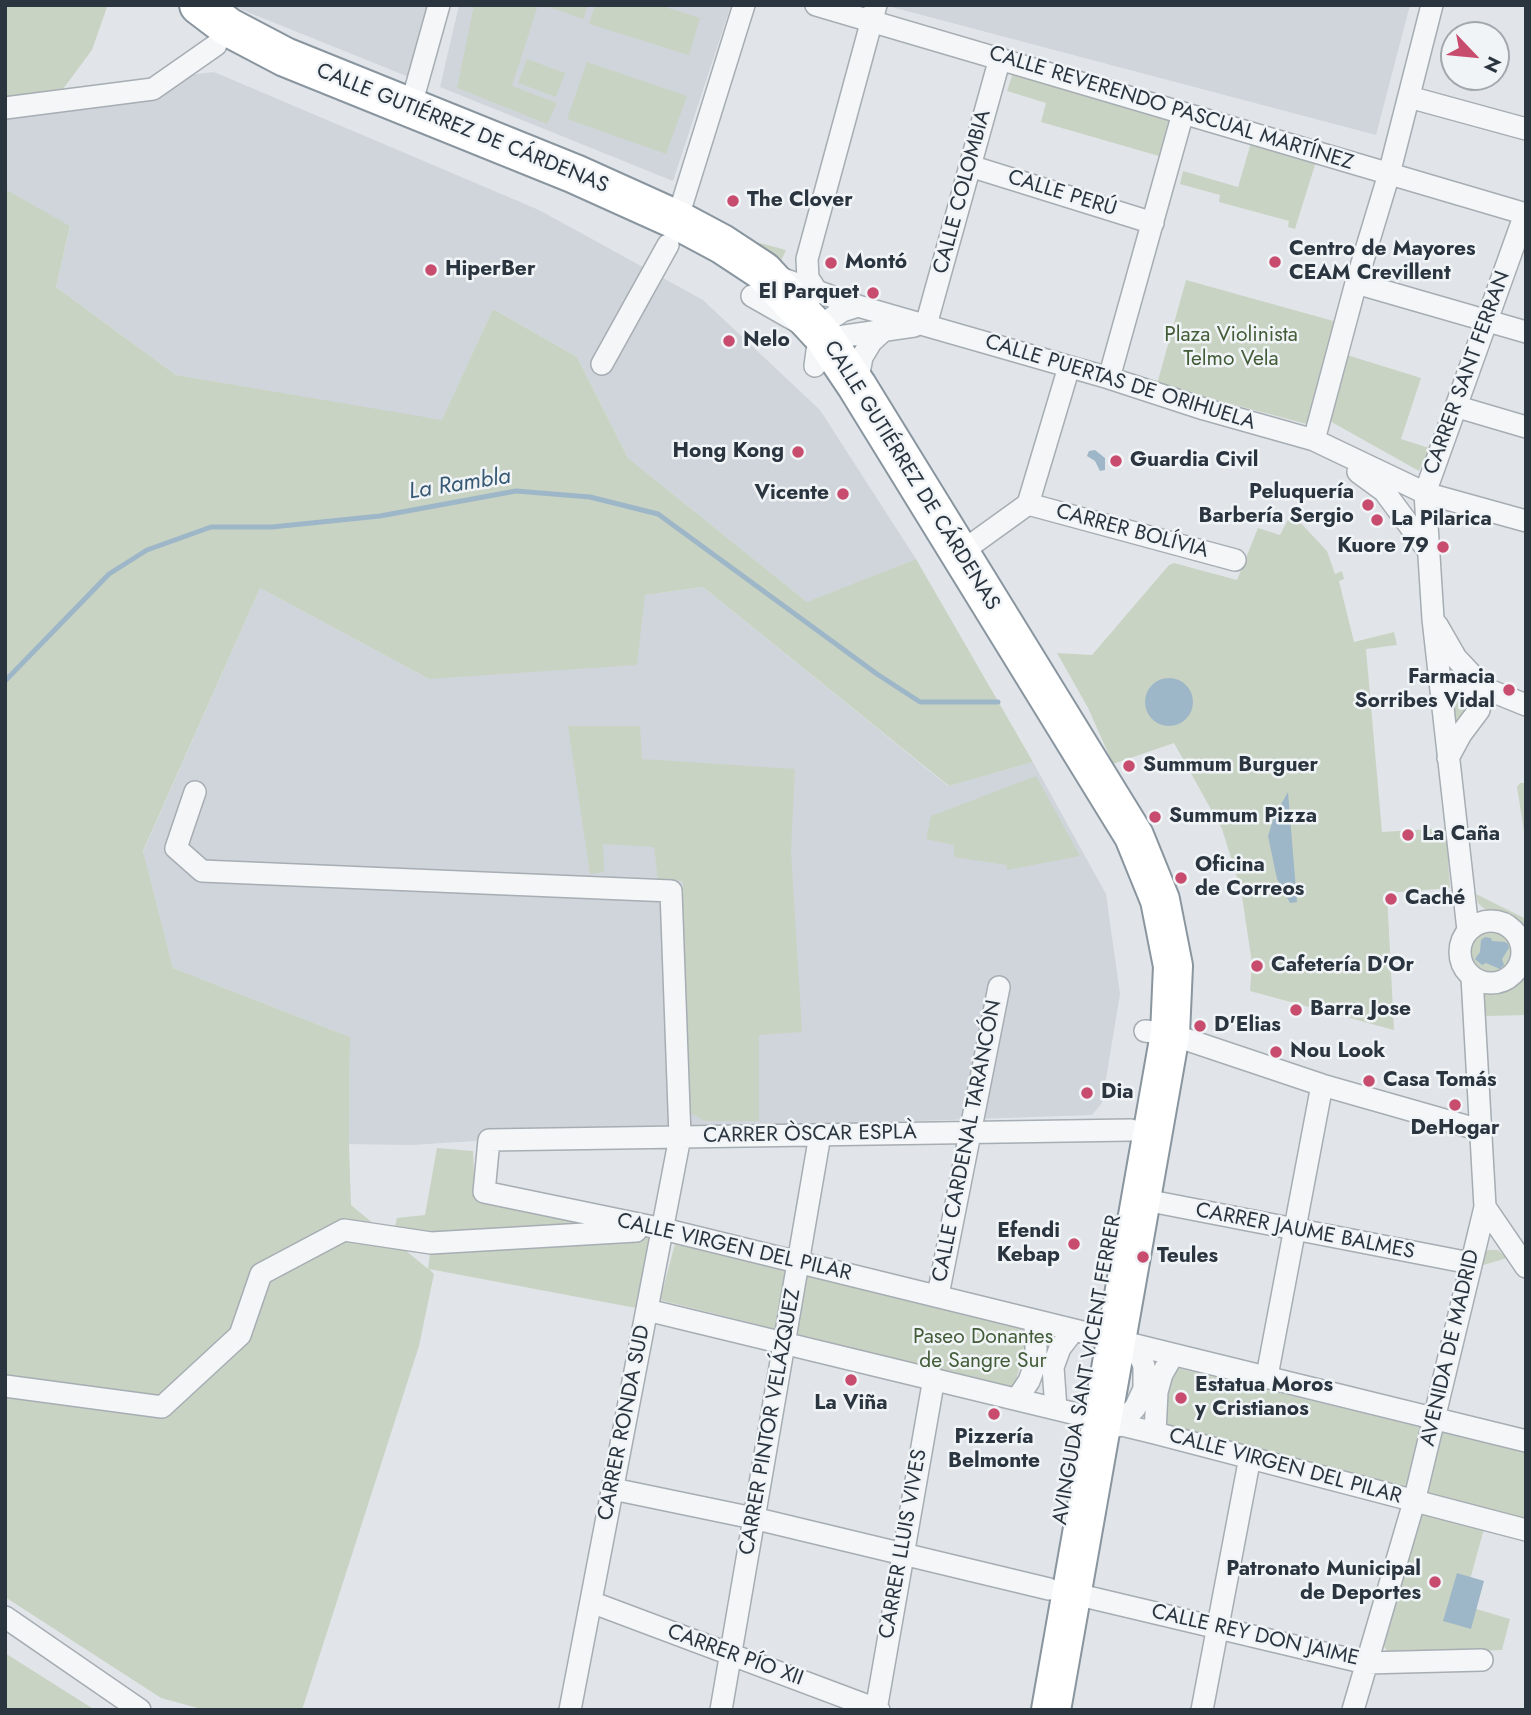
<!DOCTYPE html>
<meta charset="utf-8">
<style>
body{margin:0}
#map{position:relative;width:1531px;height:1715px;overflow:hidden;background:#e1e5e9;font-family:Jost,sans-serif}
canvas{display:block}
.frame{position:absolute;inset:0;border:7px solid #2a3540;pointer-events:none}
.north{position:absolute;left:1440px;top:21px;width:70px;height:70px;box-sizing:border-box;background:#f1f4f7;border:2px solid #a1a8ae;border-radius:50%;rotate:116deg;font-size:19px;font-weight:700;line-height:28px;text-align:center;color:#2a3540}
.north::after{content:'';display:block;margin:auto;width:24px;height:32px;background:#c84c6e;clip-path:polygon(50% 0,100% 100%,50% 72%,0 100%)}
</style>
<div id="map">
<canvas width="1531" height="1715"></canvas>
<div class="frame"></div>
<div class="north">N</div>
</div>
<script>
const ctx = document.querySelector('canvas').getContext('2d');
ctx.lineJoin = 'round';
function fill(path, color) { ctx.fillStyle = color; ctx.fill(path, 'evenodd'); }
const shape = rows => new Path2D(rows.map(r => 'M' + r).join(''));
function stroke(path, color, width, dash) { ctx.strokeStyle = color; ctx.lineWidth = width; ctx.lineCap = dash ? 'butt' : 'round'; ctx.setLineDash(dash || []); ctx.stroke(path); }
function write(font, color, halo, rows, align = 'center') {
  ctx.font = font + ' Jost,sans-serif'; ctx.lineWidth = 5; ctx.setLineDash([]); ctx.textBaseline = 'middle'; ctx.strokeStyle = halo; ctx.fillStyle = color; for (const [text, x, y, turn = 0] of rows) {
    ctx.save(); ctx.translate(x, y); ctx.rotate((+turn || 0) * Math.PI / 180); ctx.textAlign = isNaN(turn) ? turn : align; if (halo) ctx.strokeText(text, 0, 0); ctx.fillText(text, 0, 0); ctx.restore();
  }
}
fill(shape([
 [230,5,429,5,409,77],
 [459,5,731,5,673,181,440,87],
 [884,5,1410,5,1376,135],
 [214,72,539,210,703,300,820,410,916,559,808,603,628,458,577,357,493,309,442,421,176,375,56,287,70,227,5,189,5,96],
 [703,587,948,786,1033,762,1106,894,1120,994,1102,1103,1092,1115,657,1130,410,1145,349,1144,350,1037,173,968,143,852,260,588,429,679,645,595]
]), '#d0d5db');
fill(shape([
 [5,5,106,5,107,7,92,50,63,89,5,97],
 [474,5,538,5,512,86,557,103,547,124,457,88],
 [543,5,588,5,583,19],
 [595,5,659,5,700,18,689,55,589,24],
 [527,59,565,73,556,97,518,83],
 [587,62,687,96,666,154,567,119],
 [1013,73,1169,119,1159,156,1041,122,1046,103,1007,91],
 [1253,136,1318,155,1295,229,1288,227,1289,221,1219,202,1220,195,1180,184,1183,171,1238,187],
 [5,189,70,226,56,287,176,375,442,420,493,309,577,357,628,458,807,602,916,559,1033,762,949,786,703,587,645,595,637,665,429,679,260,588,143,851,173,968,350,1037,349,1144,351,1205,428,1269,430,1253,650,1237,636,1308,429,1269,434,1274,419,1346,302,1710,205,1710,161,1698,5,1597],
 [730,235,786,250,778,267],
 [1186,280,1337,322,1310,425,1157,384],
 [1347,355,1421,378,1401,439,1429,448,1419,471,1328,420],
 [1290,516,1297,519,1327,551,1335,574,1342,571,1344,579,1339,581,1354,642,1394,632,1397,645,1366,649,1382,832,1446,828,1450,888,1387,893,1394,1030,1250,991,1252,963,1241,890,1222,829,1174,743,1113,764,1088,708,1057,653,1092,655,1169,565,1174,563,1237,580,1258,528,1280,535],
 [1453,691,1478,699,1452,729],
 [568,726,640,726,642,759,795,769,791,850,802,1032,759,1035,759,1121,705,1121,681,1108,683,881,658,879,654,847,603,844,604,872,590,874],
 [1036,776,1080,856,1007,870,1006,865,954,857,954,845,926,839,931,816],
 [1520,783,1526,783,1526,844,1517,787],
 [1476,894,1526,919,1526,935,1513,919,1491,913,1482,907,1478,903],
 '1470 953a22 22 0 1 1 44 0a22 22 0 1 1-44 0Z',
 [1526,970,1526,1015,1487,1016,1479,1005,1476,988,1487,991,1509,987,1519,980],
 [437,1148,473,1151,475,1196,613,1224,434,1233,395,1226,397,1218,425,1215],
 [675,1244,1028,1330,1014,1389,660,1300],
 [1488,1250,1498,1250,1507,1258,1477,1267,1482,1254],
 [1173,1367,1526,1453,1526,1522,1158,1429],
 [1419,1513,1484,1529,1463,1605,1510,1619,1502,1650,1391,1654,1384,1647],
 [5,1653,95,1710,5,1710]
]), '#c9d3c3');
fill(shape([
 [1095,450,1105,458,1105,470,1100,471,1095,461,1087,456,1089,451],
 '1145 702a24 24 0 1 1 48 0a24 24 0 1 1-48 0Z',
 [1288,792,1297,902,1290,903,1277,879,1268,836,1274,817],
 [1485,937,1491,938,1492,941,1505,942,1508,944,1509,948,1502,959,1504,965,1500,969,1486,963,1482,965,1475,959,1480,952,1481,940],
 [1457,1573,1484,1581,1471,1629,1443,1621]
]), '#9eb7c8');
stroke(shape([
 [5,681,109,574,147,550,211,527,272,527,380,516,516,491,590,497,658,514,877,674,920,702,998,702]
]), '#9eb7c8', 5);
const street = shape([
 [816,5,1526,214],
 [415,91,439,5],
 [1409,97,1526,129],
 [5,108,153,89,216,45],
 [970,166,1153,223],
 [677,220,744,5],
 [778,277,858,306,1109,378,1204,409,1314,440,1425,493,1526,521],
 [1356,283,1526,332],
 [818,293,808,278,807,259,876,5],
 [752,296,824,337,838,337,914,326],
 [926,325,1000,58],
 [602,364,668,245],
 [815,366,817,351,829,320,842,311,858,306],
 [1109,378,1183,113],
 [857,384,862,357,871,342,884,330],
 [1458,407,1526,427],
 [1314,440,1356,283,1389,174,1432,5],
 [1358,472,1384,491,1429,552],
 [1028,504,1235,560],
 [960,553,1028,504,1069,367],
 [1437,625,1456,658,1484,688,1526,705],
 [1441,683,1484,688,1479,710,1461,734,1448,758],
 [195,792,176,848,202,871,671,891,680,1137,570,1710],
 '1460 952a31 31 0 1 1 62 0a31 31 0 1 1-62 0Z',
 [1468,930,1433,619,1425,493,1525,214],
 [1145,1031,1170,1034,1322,1085,1480,1130],
 [1131,1130,489,1140,484,1192,663,1229,1526,1441],
 [1140,1199,1470,1263],
 [1485,1207,1526,1267],
 [938,1295,999,987],
 [647,1310,1155,1433,1526,1530],
 [1267,1376,1322,1085],
 [5,1386,162,1407,240,1335,261,1274,344,1230,431,1243,636,1231],
 [1017,1399,1029,1381,1036,1362,1036,1334,1034,1321],
 [1056,1409,1053,1367,1060,1348,1073,1331],
 [1117,1426,1135,1408,1144,1389,1144,1366,1136,1347],
 [1155,1433,1157,1392,1162,1374,1173,1355],
 [613,1489,753,1518,1049,1589],
 [1071,1593,1366,1663,1482,1660],
 [591,1602,879,1710],
 [5,1617,140,1710],
 [721,1710,820,1135],
 [876,1710,934,1378],
 [1202,1710,1250,1457],
 [1353,1710,1414,1502,1485,1207,1472,977]
]);
const highway = shape([
 [199,5,228,27,285,57,575,174,677,220,722,244,763,271,824,337,857,386,1134,836,1160,900,1173,966,1170,1034,1051,1710]
]);
stroke(street, '#a6adb3', 24);
stroke(highway, '#89959f', 42);
stroke(street, '#f4f6f8', 21);
stroke(highway, '#fff', 38);
for (const [x, y, r, color] of [
 [733,201,7,"#c84c6e"],
 [1275,262,7,"#c84c6e"],
 [831,263,7,"#c84c6e"],
 [431,270,7,"#c84c6e"],
 [873,293,7,"#c84c6e"],
 [729,341,7,"#c84c6e"],
 [798,452,7,"#c84c6e"],
 [1116,461,7,"#c84c6e"],
 [843,494,7,"#c84c6e"],
 [1368,505,7,"#c84c6e"],
 [1377,520,7,"#c84c6e"],
 [1443,547,7,"#c84c6e"],
 [1509,690,7,"#c84c6e"],
 [1129,766,7,"#c84c6e"],
 [1155,817,7,"#c84c6e"],
 [1408,835,7,"#c84c6e"],
 [1181,878,7,"#c84c6e"],
 [1391,899,7,"#c84c6e"],
 [1257,966,7,"#c84c6e"],
 [1296,1010,7,"#c84c6e"],
 [1200,1026,7,"#c84c6e"],
 [1276,1052,7,"#c84c6e"],
 [1369,1081,7,"#c84c6e"],
 [1087,1093,7,"#c84c6e"],
 [1455,1105,7,"#c84c6e"],
 [1074,1244,7,"#c84c6e"],
 [1143,1257,7,"#c84c6e"],
 [851,1380,7,"#c84c6e"],
 [1181,1398,7,"#c84c6e"],
 [994,1414,7,"#c84c6e"],
 [1435,1582,7,"#c84c6e"]
]) { const dot = new Path2D(); dot.arc(x, y, r, 0, 2 * Math.PI); ctx.fillStyle = color; ctx.fill(dot); stroke(dot, '#f1f4f7', 2.5); }
write('21px', '#2a3540', '#f1f4f7', [
 ["CALLE REVERENDO PASCUAL MARTÍNEZ",1171,109,17],
 ["CALLE GUTIÉRREZ DE CÁRDENAS",462,129,22],
 ["CALLE COLOMBIA",963,192,-75],
 ["CALLE PERÚ",1062,194,17],
 ["CARRER SANT FERRAN",1468,373,-70],
 ["CALLE PUERTAS DE ORIHUELA",1120,383,17],
 ["CALLE GUTIÉRREZ DE CÁRDENAS",911,476,58],
 ["CARRER BOLÍVIA",1132,532,15],
 ["CARRER ÒSCAR ESPLÀ",810,1135,-1],
 ["CALLE CARDENAL TARANCÓN",968,1141,-79],
 ["CARRER JAUME BALMES",1305,1232,11],
 ["CALLE VIRGEN DEL PILAR",734,1248,13],
 ["AVENIDA DE MADRID",1451,1348,-77],
 ["AVINGUDA SANT VICENT FERRER",1088,1370,-80],
 ["CARRER PINTOR VELÁZQUEZ",771,1422,-80],
 ["CARRER RONDA SUD",625,1423,-79],
 ["CALLE VIRGEN DEL PILAR",1285,1467,15],
 ["CARRER LLUIS VIVES",904,1544,-80],
 ["CALLE REY DON JAIME",1255,1636,13],
 ["CARRER PÍO XII",735,1656,20]
]);
write('bold 21px', '#2a3540', '#f1f4f7', [
 ["The Clover",747,201],
 ["Centro de Mayores",1289,250],
 ["CEAM Crevillent",1289,274],
 ["Montó",845,263],
 ["HiperBer",445,270],
 ["El Parquet",859,293,"right"],
 ["Nelo",743,341],
 ["Hong Kong",784,452,"right"],
 ["Guardia Civil",1130,461],
 ["Peluquería",1354,493,"right"],
 ["Barbería Sergio",1354,517,"right"],
 ["Vicente",829,494,"right"],
 ["La Pilarica",1391,520],
 ["Kuore 79",1429,547,"right"],
 ["Farmacia",1495,678,"right"],
 ["Sorribes Vidal",1495,702,"right"],
 ["Summum Burguer",1143,766],
 ["Summum Pizza",1169,817],
 ["La Caña",1422,835],
 ["Oficina",1195,866],
 ["de Correos",1195,890],
 ["Caché",1405,899],
 ["Cafetería D'Or",1271,966],
 ["Barra Jose",1310,1010],
 ["D'Elias",1214,1026],
 ["Nou Look",1290,1052],
 ["Casa Tomás",1383,1081],
 ["Dia",1101,1093],
 ["DeHogar",1455,1129,"center"],
 ["Efendi",1060,1232,"right"],
 ["Kebap",1060,1256,"right"],
 ["Teules",1157,1257],
 ["Estatua Moros",1195,1386],
 ["y Cristianos",1195,1410],
 ["La Viña",851,1404,"center"],
 ["Pizzería",994,1438,"center"],
 ["Belmonte",994,1462,"center"],
 ["Patronato Municipal",1421,1570,"right"],
 ["de Deportes",1421,1594,"right"]
], 'left');
write('21px', '#435c38', '#f1f4f7', [
 ["Plaza Violinista",1231,336],
 ["Telmo Vela",1231,360],
 ["Paseo Donantes",983,1338],
 ["de Sangre Sur",983,1362]
]);
write('italic 23px', '#365873', '#f1f4f7', [
 ["La Rambla",460,485,-9]
]);
</script>
